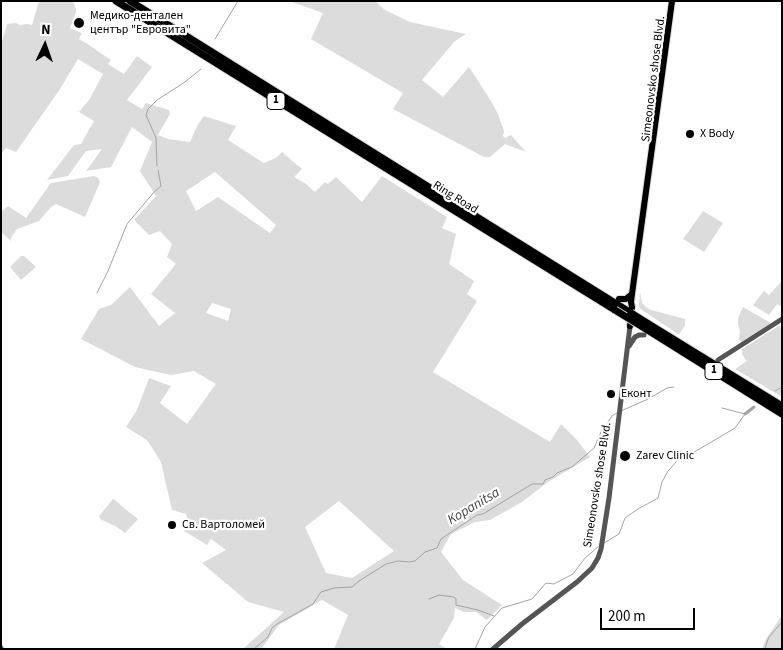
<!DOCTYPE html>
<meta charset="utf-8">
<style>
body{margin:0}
#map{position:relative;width:783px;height:650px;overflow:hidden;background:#fff;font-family:"Source Sans 3",sans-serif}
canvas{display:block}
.frame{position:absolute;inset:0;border:2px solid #000;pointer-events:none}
.north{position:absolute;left:20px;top:20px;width:50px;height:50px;-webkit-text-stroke:4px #fff;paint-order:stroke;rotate:3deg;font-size:14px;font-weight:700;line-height:20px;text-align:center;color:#000}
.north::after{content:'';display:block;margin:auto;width:18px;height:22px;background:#000;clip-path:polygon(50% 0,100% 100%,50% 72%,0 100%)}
.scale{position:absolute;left:600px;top:608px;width:95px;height:22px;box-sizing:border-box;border:2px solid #000;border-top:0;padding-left:6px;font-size:15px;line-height:18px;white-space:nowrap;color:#000;-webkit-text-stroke:4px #fff;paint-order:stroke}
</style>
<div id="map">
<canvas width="783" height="650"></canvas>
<div class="frame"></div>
<div class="north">N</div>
<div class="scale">200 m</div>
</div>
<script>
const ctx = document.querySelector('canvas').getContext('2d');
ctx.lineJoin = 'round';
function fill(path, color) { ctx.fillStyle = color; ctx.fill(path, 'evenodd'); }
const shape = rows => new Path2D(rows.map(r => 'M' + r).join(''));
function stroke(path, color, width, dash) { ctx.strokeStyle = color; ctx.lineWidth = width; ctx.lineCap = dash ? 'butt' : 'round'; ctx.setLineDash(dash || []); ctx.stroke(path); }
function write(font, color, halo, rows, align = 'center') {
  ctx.font = font + ' "Source Sans 3",sans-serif'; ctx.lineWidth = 4.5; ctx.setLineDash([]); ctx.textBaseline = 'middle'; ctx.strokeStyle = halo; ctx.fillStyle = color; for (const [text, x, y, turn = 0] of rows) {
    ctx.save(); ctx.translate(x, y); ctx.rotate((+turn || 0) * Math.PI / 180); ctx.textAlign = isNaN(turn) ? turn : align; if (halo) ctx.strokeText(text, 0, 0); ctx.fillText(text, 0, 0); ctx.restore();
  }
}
fill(shape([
 [39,1,73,1,76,9,76,12,70,28,82,33,79,39,86,43,111,60,108,64,114,68,124,74,137,56,152,67,127,100,142,109,146,103,169,110,170,114,158,135,168,139,190,142,197,126,204,116,236,126,228,140,264,163,276,158,282,152,302,169,294,177,306,184,315,192,325,182,328,184,336,177,362,202,382,176,447,217,442,228,456,234,449,264,474,281,467,294,477,301,433,372,550,442,561,424,577,440,590,457,548,482,522,502,490,520,475,522,451,534,441,552,463,580,502,605,487,620,476,612,464,612,455,608,454,618,439,644,447,649,334,649,348,615,322,600,279,625,261,649,243,649,284,612,248,602,202,563,226,550,211,539,207,545,184,531,188,521,186,514,172,510,161,462,147,440,126,427,137,410,149,378,171,386,160,403,187,424,216,384,194,371,171,375,135,367,81,339,99,309,111,305,130,287,159,326,175,313,151,294,176,264,167,257,172,244,160,231,149,235,134,220,156,196,140,171,152,142,132,127,111,167,86,171,102,149,86,151,68,176,47,180,74,145,81,144,94,121,79,112,89,100,103,74,78,59,60,89,16,152,6,148,1,154,1,45,7,24,16,23,20,25,27,24,32,25],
 [215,172,276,225,270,233,218,197,196,211,186,191],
 [212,303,231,309,228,321,206,313],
 [339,501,394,551,352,578,326,573,305,527],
 [289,1,334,1,335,2,336,1,375,1,385,10,410,22,466,34,454,42,422,80,443,97,469,67,491,101,498,114,504,131,503,136,505,138,511,135,526,152,505,144,490,157,484,157,393,109,403,93,311,39,323,13],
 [94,176,98,178,100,182,98,187,85,217,56,204,51,207,39,221,17,229,11,238,11,241,1,232,1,212,8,206,26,218,51,183],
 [703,211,723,223,704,252,683,239],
 [21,256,24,256,36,267,21,280,10,267],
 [782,281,782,307,777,304,769,315,753,305,764,291,769,295],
 [640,292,642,303,647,308,651,310,685,319,685,325,680,333,678,334,642,310,639,307,639,303],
 [743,307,771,323,741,342,739,338,740,331,738,325,738,318],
 [779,326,782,328,782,397,735,369,747,361,742,354,742,349,777,327],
 [113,499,115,500,124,508,138,519,125,533,117,527,100,519,99,516],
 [782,615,782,649,762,649,766,639]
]), '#dcdcdc');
stroke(shape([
 [215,39,238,1],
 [157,166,156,138,146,115,148,109,157,100,185,82,201,69],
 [97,293,108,271,127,224,155,191,161,186,158,170],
 [775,391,782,387],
 [621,411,648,399,667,388,674,387],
 [604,543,619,534,625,518,638,509,658,498,662,482,668,471,678,460,696,451,735,428,745,414,722,408],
 [429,599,439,595,454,597,456,599,456,605,478,610,494,616],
 [254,649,268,637,272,628,277,624,313,604,321,592,334,588,352,587,359,581,386,564,398,561,409,562,415,561,425,552,437,548,441,539,477,515,483,514,532,484,543,484,545,480,553,477,557,473,572,467,594,448,602,430,613,415,617,413],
 [475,649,485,627,502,608,532,599,546,583,554,584,573,574,585,558,598,547],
 [765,649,767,642,769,637,782,622]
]), '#a3a3a3', 1);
stroke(shape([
 [745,414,754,407]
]), '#a3a3a3', 3);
const major = shape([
 [619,299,626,299,632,294],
 [630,326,632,307,631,302,632,294,672,1]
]);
const highway = shape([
 [116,1,615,310],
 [130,1,631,313],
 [647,323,782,406],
 [646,329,782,414]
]);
stroke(major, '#dbdbdb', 8);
stroke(highway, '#dbdbdb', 9);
stroke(shape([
 [629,346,635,337,639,335,644,335],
 [718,360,782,319],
 [1,648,1,649],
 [493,649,522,624,577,582,592,568,598,558,601,549,609,498,630,326]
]), '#555', 5);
stroke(major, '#000', 6);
stroke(highway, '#000', 7);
const highwayBridge = shape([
 [615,310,646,329],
 [631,313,647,323]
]);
stroke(highwayBridge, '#dbdbdb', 9, []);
stroke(highwayBridge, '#000', 7);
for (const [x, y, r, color] of [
 [79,23,6,"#000"],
 [690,134,5,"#000"],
 [611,394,5,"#000"],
 [625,456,6,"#000"],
 [172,525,5,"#000"]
]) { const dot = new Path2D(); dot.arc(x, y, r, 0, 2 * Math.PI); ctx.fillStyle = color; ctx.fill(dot); stroke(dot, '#fff', 2); }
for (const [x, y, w] of [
 [276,101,18],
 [714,371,18]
]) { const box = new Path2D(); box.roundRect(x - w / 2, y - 8.5, w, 17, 4); ctx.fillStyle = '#fff'; ctx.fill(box); stroke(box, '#000', 1); }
write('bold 11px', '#000', null, [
 ["1",276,101],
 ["1",714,371]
]);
write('12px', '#000', '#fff', [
 ["Медико-дентален",90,16],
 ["център \"Евровита\"",90,30],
 ["X Body",700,134],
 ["Еконт",621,394],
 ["Zarev Clinic",636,456],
 ["Св. Вартоломей",182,525]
], 'left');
write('12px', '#000', '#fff', [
 ["Simeonovsko shose Blvd.",654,79,-83],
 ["Ring Road",455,198,32],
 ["Simeonovsko shose Blvd.",598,485,-81]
]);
write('italic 14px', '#444', '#fff', [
 ["Kopanitsa",474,507,-31]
]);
</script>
